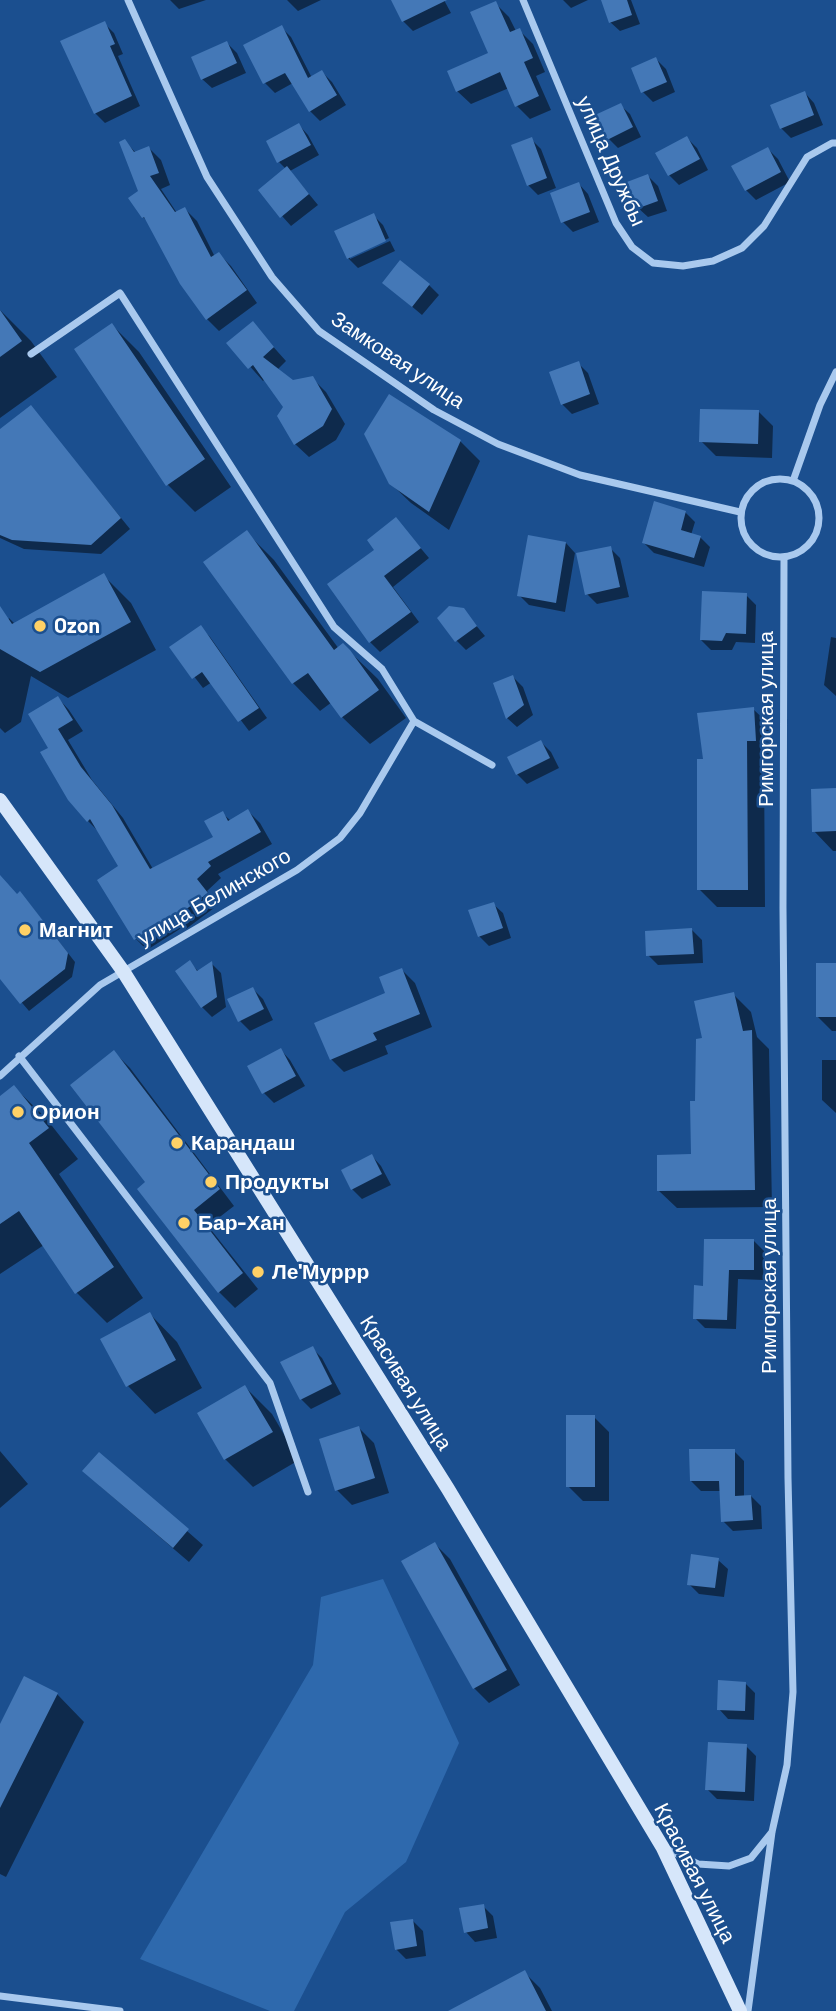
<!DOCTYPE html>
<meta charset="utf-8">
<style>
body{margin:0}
canvas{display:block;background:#1b4f8f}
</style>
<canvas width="836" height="2011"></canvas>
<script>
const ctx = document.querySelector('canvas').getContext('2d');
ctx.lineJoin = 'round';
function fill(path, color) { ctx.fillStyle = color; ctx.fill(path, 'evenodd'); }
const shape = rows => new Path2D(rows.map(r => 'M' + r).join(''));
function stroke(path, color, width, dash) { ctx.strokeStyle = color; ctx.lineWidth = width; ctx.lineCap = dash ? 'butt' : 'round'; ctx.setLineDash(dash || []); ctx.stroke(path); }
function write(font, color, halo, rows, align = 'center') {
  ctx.font = font + ' Barlow,sans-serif'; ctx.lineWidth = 5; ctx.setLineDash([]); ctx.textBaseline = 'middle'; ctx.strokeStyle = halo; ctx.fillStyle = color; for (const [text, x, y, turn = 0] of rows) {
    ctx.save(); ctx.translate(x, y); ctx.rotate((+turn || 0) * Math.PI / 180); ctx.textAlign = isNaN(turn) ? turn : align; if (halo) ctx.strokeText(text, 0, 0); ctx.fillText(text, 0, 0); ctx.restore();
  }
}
fill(shape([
 [383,1579,459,1743,406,1862,345,1912,294,2011,270,2011,140,1959,313,1665,321,1597]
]), '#2e69ad');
fill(shape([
 [170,0,206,0,179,9],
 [287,0,321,0,298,11],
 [393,0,444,0,451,13,413,31,403,21],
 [563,0,588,0,571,8],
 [603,0,631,0,640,24,620,31,610,22],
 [495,3,509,17,516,31,519,30,533,44,545,72,536,76,551,110,530,119,517,106,509,88,471,104,457,91,490,54],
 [104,23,114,33,123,54,118,56,140,106,105,123,95,113],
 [281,27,291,37,312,78,322,72,332,82,346,105,320,121,310,111,293,83,275,93,265,83],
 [227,43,237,53,246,73,212,88,202,79],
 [656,59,666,69,675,92,653,102,643,92],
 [805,93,814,103,823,125,791,138,781,128],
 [620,105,630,114,641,137,618,148,609,139],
 [299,125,308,135,319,155,290,171,318,205,291,226,282,216,286,169,279,162],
 [687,138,697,148,708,170,679,185,669,175],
 [531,139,541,149,556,188,538,195,528,185],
 [125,141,136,153,149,148,161,160,170,185,161,189,177,213,185,209,197,221,215,257,219,254,231,266,257,303,219,331,207,319,151,224,143,217,140,192],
 [768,149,778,159,790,182,756,200,746,190],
 [648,176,658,186,667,211,648,217,638,208],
 [579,184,588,194,599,222,573,232,563,222],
 [373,215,383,225,389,238,350,256,350,259,390,241,395,251,358,268,348,258],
 [384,283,429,285,439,295,422,315],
 [0,310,31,341,57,377,0,418],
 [252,323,286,361,277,370,293,382,312,378,326,392,345,424,336,440,309,457,295,444,285,407,265,379,263,381,229,343],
 [112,325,139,352,231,487,195,512,167,484],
 [578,363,588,373,599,404,572,414,562,404],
 [31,407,130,529,101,554,24,549,0,538,0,432],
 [758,411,773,426,772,458,716,456,701,441],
 [460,441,480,461,449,530,411,503,390,483],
 [685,512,695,522,691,535,700,537,710,547,704,567,654,553,644,543],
 [396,519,429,558,393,587,419,622,380,652,370,642,377,550],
 [246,532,274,560,339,649,349,651,378,679,406,718,370,744,342,717,332,702,320,711,293,683],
 [566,543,575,553,565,612,529,605,519,595],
 [610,548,620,558,629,597,597,604,587,594],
 [104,576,131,603,156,650,68,698,31,676,21,722,5,733,0,728,0,633,9,618,15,624],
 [746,595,756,605,755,643,736,642,732,650,711,650,701,640],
 [463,610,485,636,466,650,456,640],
 [200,627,210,637,267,718,249,731,212,682,203,688,172,648],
 [831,637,836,638,836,696,824,685],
 [513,677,523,687,533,715,517,727,507,718],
 [58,698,69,710,83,731,68,740,92,780,123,818,153,869,216,838,222,813,231,821,248,811,260,823,272,844,218,874,221,878,207,891,218,905,186,929,183,927,147,950,136,939,120,866,99,832,88,821,50,748],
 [753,709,771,726,772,758,764,758,765,907,717,907,699,889,705,761],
 [541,742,551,752,559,768,527,784,517,774],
 [836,790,836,851,833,851,814,831],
 [0,877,17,896,28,902,75,962,72,977,29,1011,0,977],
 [493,904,503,913,511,938,489,946,479,936],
 [692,930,702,940,703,963,658,965,648,955],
 [190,963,199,972,211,963,221,973,226,1007,212,1017,202,1007],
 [836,965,836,1031,832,1031,817,1016],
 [402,970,415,983,432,1027,385,1046,388,1054,344,1072,331,1059,388,994],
 [253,989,263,999,273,1020,250,1031,240,1021,230,1000],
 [733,994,751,1012,757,1037,769,1049,772,1207,677,1208,659,1191,693,1156,705,1040],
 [281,1050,290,1060,305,1086,274,1103,264,1093,250,1067],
 [114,1052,130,1068,234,1206,208,1226,258,1289,235,1308,219,1292,139,1189,148,1183],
 [822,1060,836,1060,836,1113,822,1100],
 [14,1087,45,1117,78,1159,59,1174,143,1298,107,1323,77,1293,44,1245,0,1274,0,1098],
 [372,1156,381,1166,391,1185,362,1199,352,1189,343,1171],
 [754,1241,764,1251,763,1280,738,1279,736,1329,705,1328,695,1318,705,1287],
 [150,1314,177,1342,202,1388,155,1414,128,1386,103,1340],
 [312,1348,322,1358,341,1394,311,1409,301,1399,283,1363],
 [245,1387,272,1414,299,1460,253,1487,225,1459,199,1414],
 [594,1417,609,1432,609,1501,583,1501,568,1486],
 [359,1428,374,1443,389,1493,352,1505,337,1490],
 [0,1451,28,1484,0,1508],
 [734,1451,744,1461,744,1497,751,1496,761,1506,762,1529,733,1531,723,1521,721,1491,701,1491,691,1481],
 [99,1454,203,1545,189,1562,100,1486],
 [435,1544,450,1559,520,1685,489,1703,474,1688],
 [718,1560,728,1569,724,1597,699,1594,689,1584],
 [745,1683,755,1693,754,1720,728,1719,719,1709],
 [57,1694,84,1722,6,1877,0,1874,0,1728],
 [746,1746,756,1756,754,1801,717,1799,707,1789],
 [483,1906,493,1916,497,1938,475,1942,466,1932],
 [413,1921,423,1931,426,1956,406,1959,396,1949],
 [525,1973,540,1988,552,2011,452,2011]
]), '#0007');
fill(shape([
 [391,0,447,0,402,22],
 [601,0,627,0,632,15,609,23],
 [496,1,510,32,520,28,533,58,524,62,539,96,515,107,500,72,456,92,447,71,488,53,470,12],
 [105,21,115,44,110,46,132,96,94,114,60,41],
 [282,25,308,78,322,70,337,95,309,112,285,73,263,84,243,45],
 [227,41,237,63,201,80,191,57],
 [656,57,667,82,641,93,631,68],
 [805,91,814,115,780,129,770,105],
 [621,103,633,127,607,140,595,115],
 [299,123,311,145,277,163,266,141],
 [687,136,700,159,668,176,655,153],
 [532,137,547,178,527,186,511,145],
 [125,139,134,152,149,146,159,173,150,176,175,212,185,207,211,257,219,252,247,290,206,320,180,284,144,217,142,218,128,198,138,191,119,142],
 [768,147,781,172,745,191,731,166],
 [287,166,309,194,280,218,258,190],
 [648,174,658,201,636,209,627,182],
 [579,182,590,212,561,223,550,193],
 [374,213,386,241,347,259,334,231],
 [400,260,430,284,412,307,382,283],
 [0,310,22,341,0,357],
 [253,321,274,347,263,357,293,380,313,376,332,409,323,426,294,445,277,416,283,407,253,365,248,369,226,343],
 [112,323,205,459,166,486,74,349],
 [579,361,590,394,561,405,549,372],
 [389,394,461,440,429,512,389,484,364,434],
 [31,405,121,518,91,545,12,540,0,535,0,429],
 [700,409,759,410,758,444,699,442],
 [654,501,686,511,681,530,701,536,694,558,642,543],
 [396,517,421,548,384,576,411,612,369,643,327,584,374,550,367,540],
 [247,530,334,650,343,643,350,650,379,690,341,718,308,673,292,684,203,562],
 [528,535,566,542,556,603,517,596],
 [611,546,620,587,585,595,576,553],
 [104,573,131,622,40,672,0,649,0,606,12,624],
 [702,591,747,593,746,634,726,633,722,641,700,640],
 [449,606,464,608,477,626,455,642,437,618],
 [201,625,259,708,238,722,202,672,192,679,169,647],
 [513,675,524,705,506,719,493,683],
 [58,696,73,720,58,729,81,767,112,805,150,869,213,837,204,821,223,811,228,821,248,809,261,832,208,862,211,866,197,879,208,893,173,919,171,916,134,940,97,880,118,866,90,819,87,822,68,800,40,752,48,748,28,714],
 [754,707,756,741,747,741,748,890,697,890,697,759,703,759,697,713],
 [541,740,550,758,516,775,507,757],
 [836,788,836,831,812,832,811,789],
 [0,875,17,894,20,891,68,953,65,969,20,1004,0,979],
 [494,902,503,928,478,937,468,910],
 [692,928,694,954,646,956,645,931],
 [190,960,197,971,212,961,217,997,201,1008,175,971],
 [816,963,836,963,836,1017,816,1017],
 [402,968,420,1014,373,1033,377,1040,330,1060,314,1023,385,993,379,977],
 [253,987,264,1009,238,1022,227,999],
 [734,992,743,1031,752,1030,755,1190,657,1191,657,1155,691,1154,690,1101,695,1101,696,1039,702,1038,694,1001],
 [281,1048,296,1076,262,1094,247,1066],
 [114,1050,220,1189,194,1210,243,1273,218,1293,137,1189,145,1182,70,1085],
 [14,1085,49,1128,29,1143,114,1267,75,1294,19,1211,0,1224,0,1096],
 [372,1154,382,1174,351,1190,341,1170],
 [704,1239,754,1239,754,1270,729,1270,727,1320,693,1319,694,1285,703,1286],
 [150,1312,176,1360,126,1387,100,1339],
 [313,1346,332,1384,300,1400,280,1362],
 [245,1385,273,1432,224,1460,197,1413],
 [566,1415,595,1415,595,1487,566,1487],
 [359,1426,375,1478,335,1491,319,1439],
 [689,1449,735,1449,735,1496,751,1495,753,1520,721,1522,719,1481,690,1481],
 [99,1452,189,1529,173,1548,82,1471],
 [435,1542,507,1670,473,1689,401,1561],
 [691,1554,719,1558,715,1588,687,1585],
 [24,1676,58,1693,0,1808,0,1724],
 [718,1680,746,1682,745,1711,717,1710],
 [708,1742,747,1744,745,1792,705,1790],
 [484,1904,488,1928,464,1933,459,1908],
 [413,1919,417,1946,395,1950,390,1922],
 [525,1970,546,2011,448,2011]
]), '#4478b7');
stroke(shape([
 [128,0,207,177,272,277,319,331,434,410,498,444,580,475,740,512],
 [523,0,616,223,632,247,653,263,683,266,713,261,742,248,764,226,807,157,832,143,836,143],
 [31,354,120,293,334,627,382,669,414,721,492,765],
 '741 518a39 39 0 1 1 78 0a39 39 0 1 1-78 0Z',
 [793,481,820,405,836,372],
 [19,1056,270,1383,308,1492],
 [0,1076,100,985,297,870,340,838,360,813,414,721],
 [665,1848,698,1864,729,1866,751,1858,772,1832],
 [0,1996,120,2011],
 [748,2011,772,1832,787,1765,793,1692,788,1478,783,908,784,558]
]), '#a9c9ee', 7);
stroke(shape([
 [0,800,123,971,448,1489,663,1848,740,2011]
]), '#d6e6fa', 14);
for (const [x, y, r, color] of [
 [40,626,7,"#ffd166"],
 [25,930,7,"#ffd166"],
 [18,1112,7,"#ffd166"],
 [177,1143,7,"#ffd166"],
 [211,1182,7,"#ffd166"],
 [184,1223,7,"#ffd166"],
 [258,1272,7,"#ffd166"]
]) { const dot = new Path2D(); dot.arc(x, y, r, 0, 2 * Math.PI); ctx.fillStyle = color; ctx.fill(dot); stroke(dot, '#1b4f8f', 2.5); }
write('21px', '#fff', '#1b4f8f', [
 ["улица Дружбы",611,161,66],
 ["Замковая улица",398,360,34],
 ["Римгорская улица",766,719,-90],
 ["улица Белинского",214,897,-30],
 ["Римгорская улица",769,1286,-90],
 ["Красивая улица",406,1383,58],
 ["Красивая улица",695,1873,63]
]);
write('bold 21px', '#fff', '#1b4f8f', [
 ["Ozon",54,626],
 ["Магнит",39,930],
 ["Орион",32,1112],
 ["Карандаш",191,1143],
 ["Продукты",225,1182],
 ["Бар-Хан",198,1223],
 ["Ле'Муррр",272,1272]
], 'left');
</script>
